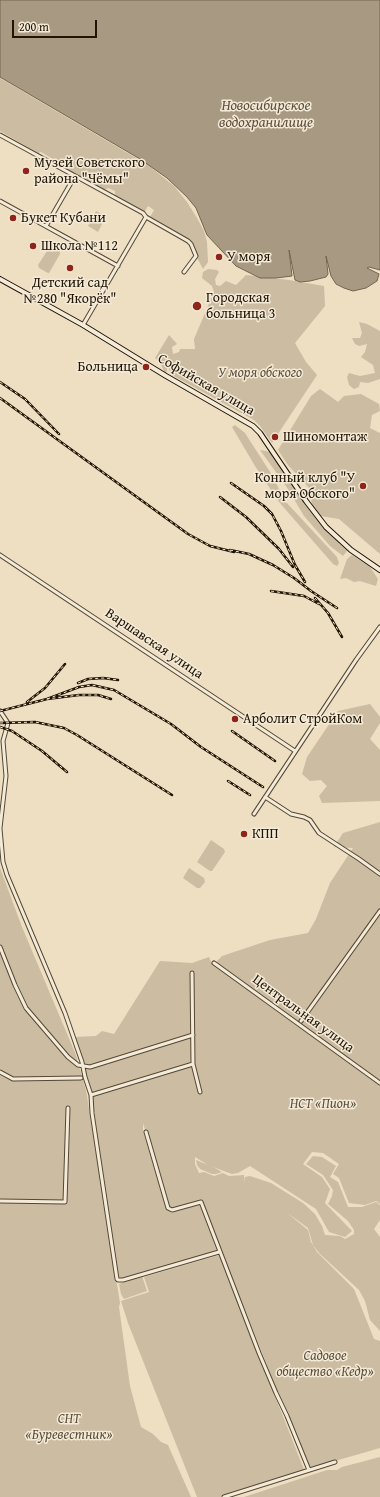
<!DOCTYPE html>
<meta charset="utf-8">
<style>
body{margin:0}
#map{position:relative;width:380px;height:1497px;overflow:hidden;background:#eedfc3;font-family:"Gentium Book Plus",serif}
canvas{display:block}
.scale{position:absolute;left:12px;top:20px;width:85px;height:18px;box-sizing:border-box;border:2px solid #211403;border-top:0;padding-left:5px;font-size:12px;line-height:14px;white-space:nowrap;color:#211403;-webkit-text-stroke:3px #f4ead8;paint-order:stroke}
</style>
<div id="map">
<canvas width="380" height="1497"></canvas>
<div class="scale">200 m</div>
</div>
<script>
const ctx = document.querySelector('canvas').getContext('2d');
ctx.lineJoin = 'round';
function fill(path, color) { ctx.fillStyle = color; ctx.fill(path, 'evenodd'); }
const shape = rows => new Path2D(rows.map(r => 'M' + r).join(''));
function stroke(path, color, width, dash) { ctx.strokeStyle = color; ctx.lineWidth = width; ctx.lineCap = dash ? 'butt' : 'round'; ctx.setLineDash(dash || []); ctx.stroke(path); }
function write(font, color, halo, rows, align = 'center') {
  ctx.font = font + ' "Gentium Book Plus",serif'; ctx.lineWidth = 3; ctx.setLineDash([]); ctx.textBaseline = 'middle'; ctx.strokeStyle = halo; ctx.fillStyle = color; for (const [text, x, y, turn = 0] of rows) {
    ctx.save(); ctx.translate(x, y); ctx.rotate((+turn || 0) * Math.PI / 180); ctx.textAlign = isNaN(turn) ? turn : align; if (halo) ctx.strokeText(text, 0, 0); ctx.fillText(text, 0, 0); ctx.restore();
  }
}
fill(shape([
 [0,78,148,165,174,186,187,202,197,218,204,231,207,242,208,262,203,269,187,239,150,217,154,210,148,206,144,213,115,196,115,191,108,188,105,190,77,176,53,162,51,158,41,152,38,153,0,131],
 [96,211,106,216,98,232,88,226],
 [52,247,60,251,60,254,49,273,48,273,39,268,38,265,49,248],
 [208,269,217,270,219,272,215,279,216,285,220,286,226,281,236,285,246,275,289,280,324,286,325,306,295,343,306,362,317,375,272,443,260,426,254,420,170,374,168,362,166,376,160,362,155,358,169,335,177,344,172,347,173,354,179,352,180,349,195,349,194,339,214,292,212,286,202,278,203,272],
 [359,322,367,324,380,331,380,379,368,383,360,382,359,387,354,389,349,385,347,377,349,373,360,376,375,373,373,365,361,357,365,352,367,344,359,346,355,344,352,338,360,338,362,333],
 [320,389,338,402,344,396,361,394,379,404,380,411,372,415,370,428,380,433,380,554,339,519,314,515,309,488,288,465,278,450,311,396],
 [235,425,245,433,272,475,285,501,337,557,339,563,337,566,333,564,279,502,255,466,232,427],
 [260,450,271,452,310,511,328,532,347,551,343,556,330,546,304,516,288,489],
 [352,555,370,567,378,579,376,586,360,581,354,582,346,578,340,579,347,559],
 [370,704,380,717,380,723,370,739,380,750,380,801,322,803,319,796,327,786,321,780,310,781,302,774,307,757,338,711],
 [380,822,380,1081,215,963,222,956,270,940,308,933,316,919,330,883,353,848,334,847,343,833],
 [211,840,224,849,225,852,212,871,210,871,197,862],
 [0,868,22,927,76,1055,86,1090,120,1303,119,1307,130,1386,141,1427,153,1434,161,1442,168,1445,191,1497,0,1497],
 [189,868,204,878,205,882,200,888,197,888,183,878],
 [209,957,211,962,276,1011,380,1085,380,1204,376,1201,365,1205,349,1203,339,1178,333,1174,339,1164,323,1153,312,1152,303,1164,322,1177,330,1189,325,1203,352,1231,345,1237,329,1232,316,1209,250,1166,238,1173,232,1174,213,1167,222,1172,216,1174,212,1174,200,1169,197,1165,196,1160,208,1165,195,1157,195,1164,199,1173,204,1172,214,1176,223,1173,229,1176,244,1175,245,1183,245,1177,250,1176,271,1183,303,1203,315,1214,322,1226,325,1235,340,1236,345,1239,354,1234,354,1230,348,1221,328,1204,332,1196,333,1190,323,1175,306,1164,313,1156,322,1157,336,1166,330,1177,338,1182,348,1207,362,1207,376,1202,380,1205,380,1220,374,1229,380,1237,380,1331,370,1320,365,1301,359,1290,319,1253,313,1245,308,1228,286,1212,308,1230,311,1242,317,1252,354,1289,374,1339,380,1341,380,1448,335,1461,309,1470,201,1200,172,1209,169,1207,143,1123,143,1131,167,1210,171,1213,199,1204,217,1251,120,1279,118,1278,93,1113,91,1090,84,1071,83,1063,75,1037,96,1036,102,1031,114,1034,160,961,192,963],
 [219,1255,305,1472,220,1497,197,1497,128,1323,121,1301,149,1292,144,1277],
 [142,1276,147,1291,124,1299,121,1294,119,1284],
 [380,1457,380,1497,244,1497,327,1470,337,1470,342,1467]
]), '#cbbca2');
const water = shape([
 [0,0,380,0,380,270,369,267,367,268,379,274,377,281,366,288,353,291,344,288,336,284,331,276,326,256,328,274,326,277,310,281,300,282,295,280,289,250,292,276,276,278,260,278,236,266,207,235,196,208,187,197,167,178,140,159,0,77,0,0]
]);
fill(water, '#a89a82');
stroke(water, '#72644f', 1);
const street = shape([
 [0,135,143,213,146,217,188,241,191,244,196,256,184,272],
 [0,201,118,266],
 [46,226,75,176],
 [83,325,146,217],
 [0,555,295,751],
 [0,711,8,723,3,741,6,776,0,828],
 [265,797,291,814,304,817,310,820,319,833,359,859,380,874],
 [254,814,356,660,380,627],
 [0,829,3,862,7,875,65,1013,82,1062,85,1077,91,1095,92,1113,117,1279,118,1280,123,1280,219,1252],
 [0,947,15,985,26,1008,68,1057,78,1065,90,1067,193,1035],
 [214,963,380,1083],
 [192,973,193,1064,200,1092],
 [301,1021,380,911],
 [0,1072,13,1079,81,1078],
 [91,1095,193,1064],
 [146,1132,168,1208,172,1210,201,1202,259,1353,276,1393,287,1416,309,1470],
 [0,1201,65,1202,68,1108],
 [224,1497,335,1462]
]);
const secondary = shape([
 [0,279,83,325,166,376,253,426,260,433,306,501,326,527,351,550,380,570]
]);
stroke(street, '#544733', 5);
stroke(secondary, '#211403', 6);
stroke(street, '#f4ead8', 3);
stroke(secondary, '#f4ead8', 4);
const rail = shape([
 [0,382,25,399,59,434],
 [0,398,188,534,210,546,234,552],
 [231,483,264,506,272,514,281,531,295,565,305,582],
 [220,497,246,517,279,549,293,567],
 [230,550,249,554,273,565,294,578,311,591,337,608],
 [271,591,304,596,319,604],
 [315,598,328,613,342,637],
 [78,683,88,679,103,678,118,680],
 [47,699,79,687,92,685,114,690,171,724,201,747,263,787],
 [27,702,45,688,65,664],
 [0,711,47,699,79,695,98,695,111,699],
 [0,723,35,722,64,728,77,735,172,795],
 [0,727,12,731,42,751,67,772],
 [232,731,275,761],
 [228,781,250,795]
]);
stroke(rail, '#211403', 2.5);
stroke(rail, '#f4ead8', 1, [3]);
for (const [x, y, r, color] of [
 [26,171,4,"#8f2418"],
 [13,218,4,"#8f2418"],
 [33,246,4,"#8f2418"],
 [219,257,4,"#8f2418"],
 [70,268,4,"#8f2418"],
 [197,306,5,"#8f2418"],
 [146,367,4,"#8f2418"],
 [275,437,4,"#8f2418"],
 [363,486,4,"#8f2418"],
 [235,719,4,"#8f2418"],
 [244,834,4,"#8f2418"]
]) { const dot = new Path2D(); dot.arc(x, y, r, 0, 2 * Math.PI); ctx.fillStyle = color; ctx.fill(dot); stroke(dot, '#f4ead8', 1.5); }
write('14px', '#211403', '#f4ead8', [
 ["Музей Советского",34,163],
 ["района \"Чёмы\"",34,179],
 ["Букет Кубани",21,218],
 ["Школа №112",41,246],
 ["У моря",227,257],
 ["Детский сад",70,283,"center"],
 ["№280 \"Якорёк\"",70,299,"center"],
 ["Городская",206,298],
 ["больница 3",206,314],
 ["Больница",138,367,"right"],
 ["Шиномонтаж",283,437],
 ["Конный клуб \"У",355,478,"right"],
 ["моря Обского\"",355,494,"right"],
 ["Арболит СтройКом",243,719],
 ["КПП",252,834]
], 'left');
write('italic 14px', '#5c4f3b', '#f4ead8', [
 ["У моря обского",260,373],
 ["НСТ «Пион»",323,1104],
 ["Садовое",325,1356],
 ["общество «Кедр»",325,1372],
 ["СНТ",69,1419],
 ["«Буревестник»",69,1435]
]);
write('14px', '#211403', '#f4ead8', [
 ["Софийская улица",206,385,30],
 ["Варшавская улица",154,644,34],
 ["Центральная улица",303,1014,36]
]);
write('italic 15px', '#5e503c', '#f4ead8', [
 ["Новосибирское",266,106],
 ["водохранилище",266,123]
]);
</script>
